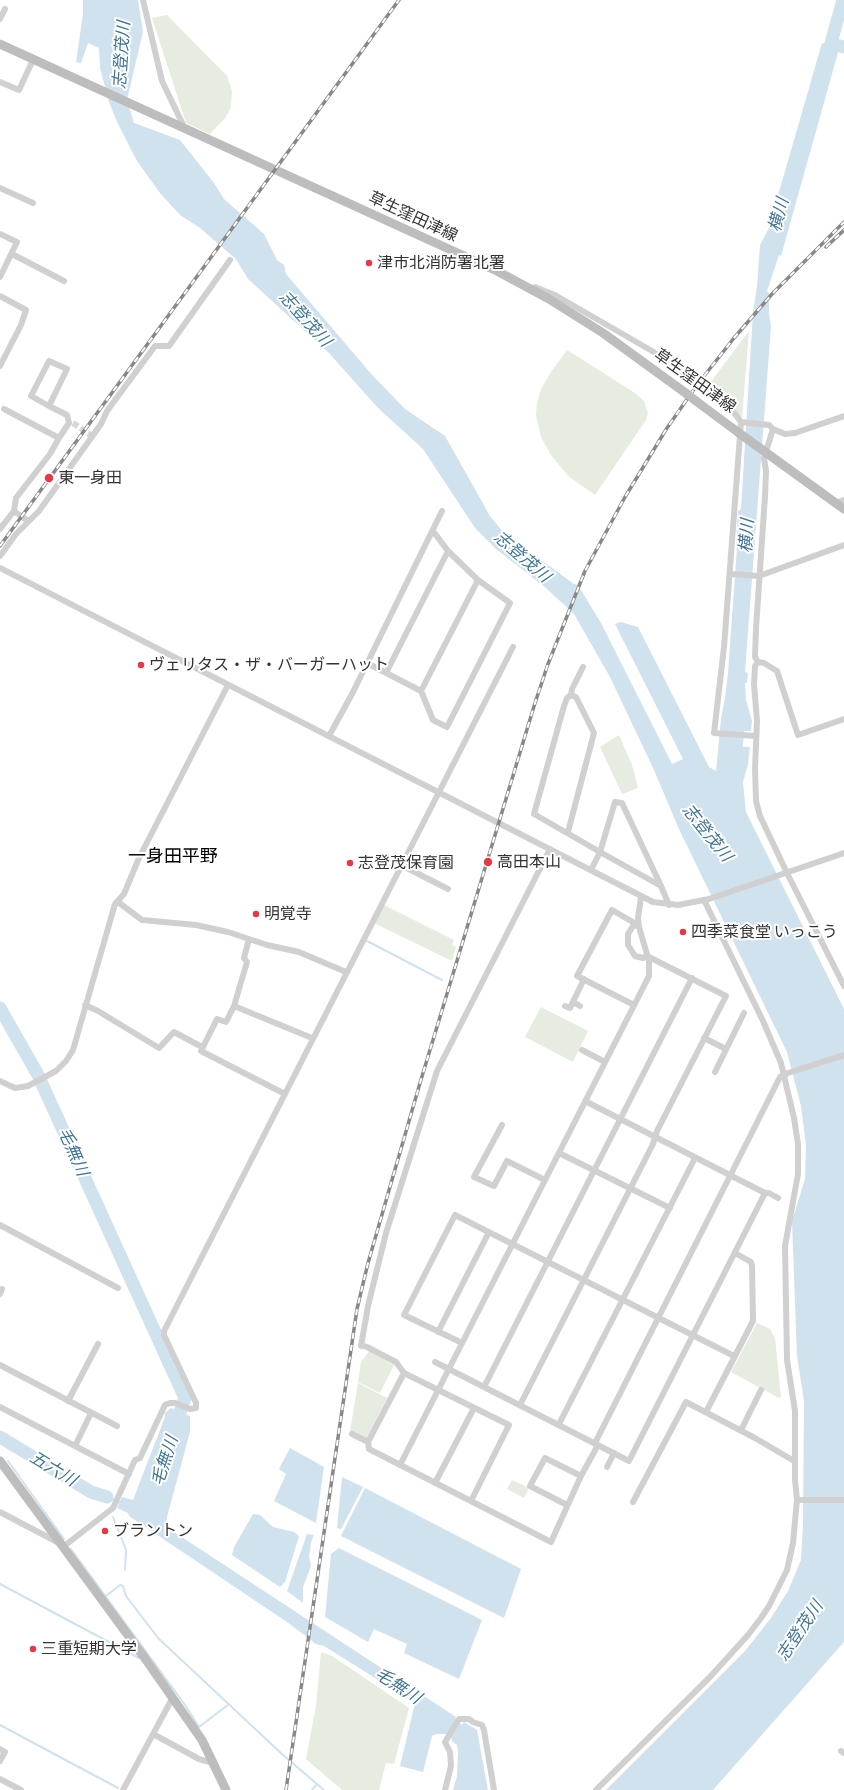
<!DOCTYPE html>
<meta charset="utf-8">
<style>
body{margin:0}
canvas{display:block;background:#fff}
</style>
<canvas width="844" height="1790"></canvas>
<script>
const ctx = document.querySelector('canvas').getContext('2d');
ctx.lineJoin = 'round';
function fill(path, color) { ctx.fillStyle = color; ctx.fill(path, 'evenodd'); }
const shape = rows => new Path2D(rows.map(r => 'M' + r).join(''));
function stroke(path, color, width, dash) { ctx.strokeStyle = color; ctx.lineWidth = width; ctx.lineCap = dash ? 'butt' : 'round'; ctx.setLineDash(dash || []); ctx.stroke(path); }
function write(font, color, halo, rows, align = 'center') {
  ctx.font = font + ' "Alegreya Sans","Noto Sans JP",sans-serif'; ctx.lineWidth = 4; ctx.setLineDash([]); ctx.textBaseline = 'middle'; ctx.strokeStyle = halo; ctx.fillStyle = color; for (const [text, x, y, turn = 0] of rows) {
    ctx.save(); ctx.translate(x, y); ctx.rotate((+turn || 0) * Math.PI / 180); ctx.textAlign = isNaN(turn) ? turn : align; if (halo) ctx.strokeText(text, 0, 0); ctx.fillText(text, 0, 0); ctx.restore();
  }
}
fill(shape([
 [167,15,227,76,232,91,231,107,226,117,210,134,186,123,152,18],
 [749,331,742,418,707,387],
 [567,350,635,393,644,401,648,413,646,420,595,495,568,476,551,455,541,437,536,415,537,403,541,389,551,372],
 [619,735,632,765,638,788,622,794,600,747],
 [384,905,454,940,452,945,456,947,452,961,374,923],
 [541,1007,588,1031,573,1062,525,1037],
 [757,1323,770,1329,775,1338,781,1397,779,1398,731,1372],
 [369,1351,394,1365,380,1393,358,1382,361,1362],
 [358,1383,387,1398,366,1439,350,1431],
 [512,1480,529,1488,524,1498,507,1489],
 [321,1652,332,1656,409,1708,394,1764,386,1763,379,1790,342,1790,306,1759,316,1706]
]), '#e6ecdf');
fill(shape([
 [83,0,138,0,143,32,127,100,134,123,180,140,214,183,224,199,264,234,277,260,284,265,286,274,373,376,405,409,445,436,490,516,503,532,574,584,578,585,601,623,672,764,683,759,615,624,621,622,638,627,709,767,716,771,721,719,725,698,728,673,737,547,736,543,738,511,741,509,753,312,757,287,760,245,768,230,822,43,839,49,781,256,779,255,767,291,769,293,769,314,771,326,745,672,748,673,747,683,745,683,746,700,752,721,751,731,744,731,743,747,750,747,748,764,743,782,746,812,844,1009,844,1642,713,1790,606,1790,745,1651,771,1618,788,1591,801,1560,803,1525,804,1401,797,1356,792,1221,805,1179,806,1145,801,1106,787,1052,678,827,654,770,610,677,574,614,546,588,496,549,475,528,423,449,377,407,329,353,248,279,236,259,200,228,180,215,160,193,137,161,117,122,109,102,100,68,99,48,88,43,81,63,76,62,83,14],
 [171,1408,190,1416,190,1432,167,1517,167,1524,171,1530,456,1717,455,1719,462,1725,464,1722,477,1730,488,1790,453,1790,457,1776,458,1751,457,1745,452,1741,452,1739,445,1734,436,1734,432,1736,423,1772,400,1766,415,1703,324,1646,316,1644,287,1622,129,1516,128,1513,117,1508,122,1497,133,1500,165,1417,165,1413],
 [290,1448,324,1467,316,1523,274,1501,286,1474,279,1469],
 [342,1477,363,1487,341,1529,337,1528],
 [365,1488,521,1569,504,1618,341,1536],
 [253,1514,260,1515,273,1527,294,1532,299,1536,285,1582,280,1587,232,1555,234,1547],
 [307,1534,314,1535,311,1542,309,1557,311,1566,303,1587,303,1603,287,1591],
 [339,1548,482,1620,459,1679,404,1653,407,1644,374,1629,368,1642,325,1617,331,1554]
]), '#cfe2ee');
stroke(shape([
 [367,941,442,980],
 [8,1461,64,1539],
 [107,1497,122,1504],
 [113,1517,126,1550,125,1570],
 [71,1549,185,1705,199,1727,229,1704],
 [0,1584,139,1658],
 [106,1596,120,1585,123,1586,126,1596,158,1638,283,1755,324,1790],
 [0,1725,118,1788],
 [312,1790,317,1784]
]), '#cfe2ee', 2);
stroke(shape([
 [831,44,844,47],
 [826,61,843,0],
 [0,1008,38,1075,185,1398,174,1429],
 [0,1437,91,1492,107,1497]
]), '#cfe2ee', 13);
stroke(shape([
 [73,423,92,436]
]), '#d6d6d6', 6, [6, 3]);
stroke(shape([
 [143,0,162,81,185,129],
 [0,19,5,9],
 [0,82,19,90,33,60],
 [0,188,33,203],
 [0,234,17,242,0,277],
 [12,254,64,281],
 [532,290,535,287,555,295,652,351,732,410,741,422,769,425,773,429,785,434,795,433,844,416],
 [0,296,26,310,21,325,0,366],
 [49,406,67,369,49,361,31,396,49,406,67,415,69,423,59,438],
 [741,422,724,647,714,733,756,736],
 [835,503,844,500],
 [14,511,28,521],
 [0,529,14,511,16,498,50,454,59,438,4,409],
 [0,556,16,534,39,511,101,424,107,411,155,346,169,346,230,260],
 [0,568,653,902,678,905,709,899,844,853],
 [730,574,759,576,844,545],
 [758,662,755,657,756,628,765,496,766,471,764,458,773,429],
 [367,663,421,691,478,580],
 [386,673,448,551],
 [421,691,433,720,447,727,510,603,478,580,448,551,433,531],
 [571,695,572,689,583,667],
 [844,719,798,735,777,671,764,663,758,662,755,666,754,684,757,721,755,769,756,801,760,816,787,873,844,986],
 [329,736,352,694,442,511],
 [615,802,622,803,661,886,600,852,615,802],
 [568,832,594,733,576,697,571,695,567,698,564,706,534,814,600,852,591,870],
 [401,865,448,889],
 [661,886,669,905],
 [704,900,763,1021,781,1063,794,1118,798,1144,798,1174,785,1246,787,1360,795,1411,795,1480,797,1500,844,1500],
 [118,902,142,920,196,925,228,932,267,945,299,952,346,972],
 [573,1002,580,1006],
 [85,1005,98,1011,159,1048,174,1032,202,1047],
 [634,1005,577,976,612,910,638,925],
 [234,1006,247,962,244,958,249,939],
 [565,1006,570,1008,584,979],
 [704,1038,726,1049],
 [582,1050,605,1062],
 [715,1072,744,1013],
 [0,1081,15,1088,28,1086,56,1071,66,1061,73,1050,115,904,124,894,139,858,228,685],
 [285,1094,201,1051,217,1019,226,1022,234,1006,312,1038],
 [585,1101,765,1193,769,1193,778,1198],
 [502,1125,474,1177,494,1186,507,1161,545,1180],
 [559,1153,670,1208],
 [0,1225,118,1288],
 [0,1294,2,1289],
 [438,1332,489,1232],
 [462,1343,404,1315,455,1215,734,1356],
 [361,1345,367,1347,396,1362,404,1373,509,1425,471,1501],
 [361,1346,368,1306,386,1233,437,1071,550,849],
 [435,1362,629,1461,765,1193],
 [0,1365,117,1426],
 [404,1373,368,1442,369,1449,551,1542,581,1476,598,1445],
 [484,1387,692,978],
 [68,1401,98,1344],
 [520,1405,653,1144,657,1131,726,996,647,956,643,958,635,956,628,945,628,934,633,926,638,925],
 [0,1407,129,1474],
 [706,1412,753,1321,752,1266,751,1262,735,1253],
 [559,1424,695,1158],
 [741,1430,761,1390],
 [352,1434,368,1442],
 [595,1443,780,1077,788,1073,844,1055],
 [75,1446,91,1413],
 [400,1465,649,976,649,961,639,927,638,918,641,897],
 [607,1467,614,1453],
 [435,1483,474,1408],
 [633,1502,686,1402,755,1438,794,1461],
 [567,1505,530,1486,545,1458,581,1476],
 [0,1512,59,1543],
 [63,1547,113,1508,135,1460,140,1458,165,1405,170,1403,175,1403,190,1409,196,1408,196,1403,164,1335,164,1331,513,647],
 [153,1734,199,1759,213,1763],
 [0,1749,5,1752,0,1761],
 [841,1751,844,1753],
 [0,1779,21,1790],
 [123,1790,173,1697],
 [445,1790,451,1766,450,1752,445,1742,459,1719,469,1719,473,1722,482,1725,484,1730,494,1790],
 [596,1790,710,1677,748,1635,761,1618,769,1606,787,1570,793,1543,797,1500]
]), '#d0d0d0', 6);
stroke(shape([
 [0,44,497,271,549,299,603,333,687,394],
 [696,401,739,433],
 [768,454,844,509],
 [0,1461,144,1657,202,1740,226,1790]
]), '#bdbdbd', 9);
const rail = shape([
 [826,247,844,230],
 [0,546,399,0],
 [286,1790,357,1309,368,1263,420,1083,535,703,548,664,585,571,625,497,667,428,697,385,734,338,772,294,844,222]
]);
stroke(rail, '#888', 3.5);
stroke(rail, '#fff', 2, [6]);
stroke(shape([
 [687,394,696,401],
 [739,433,768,454]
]), '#bdbdbd', 9);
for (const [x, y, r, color] of [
 [369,263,4,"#e63946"],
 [49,478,5,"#e63946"],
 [141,665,4,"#e63946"],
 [488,862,5,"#e63946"],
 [350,863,4,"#e63946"],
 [256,914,4,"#e63946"],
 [683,932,4,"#e63946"],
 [105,1531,4,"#e63946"],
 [33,1649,4,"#e63946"]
]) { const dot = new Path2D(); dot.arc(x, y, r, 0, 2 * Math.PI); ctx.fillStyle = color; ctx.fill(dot); stroke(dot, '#fff', 1.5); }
write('16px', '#333', '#fff', [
 ["草生窪田津線",413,217,25],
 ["草生窪田津線",695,381,36]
]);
write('16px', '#333', '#fff', [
 ["津市北消防署北署",377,263],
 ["東一身田",58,478],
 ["ヴェリタス・ザ・バーガーハット",149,665],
 ["高田本山",497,862],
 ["志登茂保育園",358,863],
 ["明覚寺",264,914],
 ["四季菜食堂 いっこう",691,932],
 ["ブラントン",113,1531],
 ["三重短期大学",41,1649]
], 'left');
write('italic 17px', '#3f7597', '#fff', [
 ["志登茂川",122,55,-86],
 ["横川",779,215,-75],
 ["志登茂川",305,319,48],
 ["横川",747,536,-86],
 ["志登茂川",522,557,41],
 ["志登茂川",707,833,51],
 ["毛無川",73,1152,66],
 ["毛無川",165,1461,-72],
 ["五六川",53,1469,31],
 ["志登茂川",800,1631,-56],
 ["毛無川",398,1686,33]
]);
write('18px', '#000', '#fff', [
 ["一身田平野",173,857]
]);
</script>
